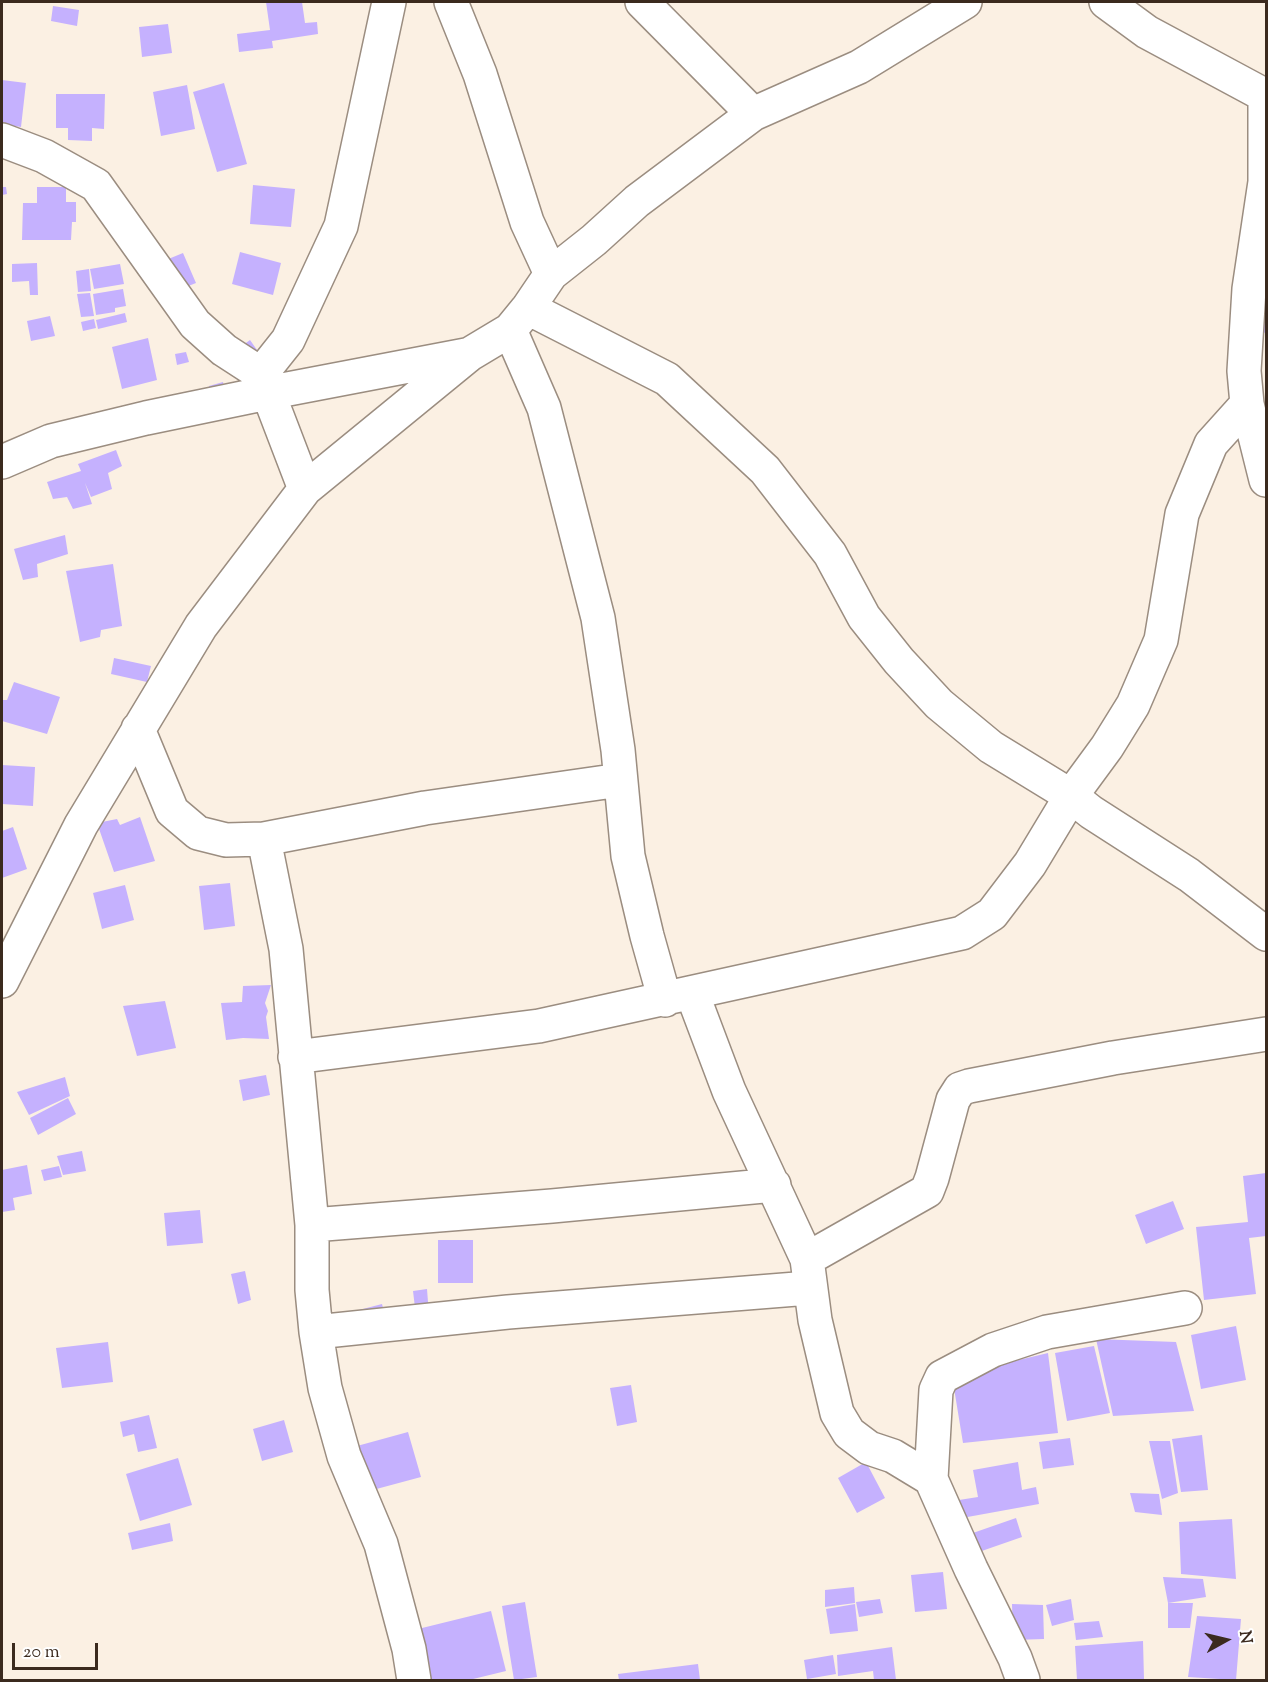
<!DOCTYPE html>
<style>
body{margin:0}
#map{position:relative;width:1268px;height:1682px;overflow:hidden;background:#fbf0e3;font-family:"Sorts Mill Goudy",serif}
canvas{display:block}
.frame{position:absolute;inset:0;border:3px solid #3b2a1e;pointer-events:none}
.north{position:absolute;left:1196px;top:1610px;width:60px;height:60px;-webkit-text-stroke:4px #fff;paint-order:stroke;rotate:82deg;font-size:16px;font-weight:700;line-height:24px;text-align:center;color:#3b2a1e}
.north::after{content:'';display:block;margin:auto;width:21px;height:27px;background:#3b2a1e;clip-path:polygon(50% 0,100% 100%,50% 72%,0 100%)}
.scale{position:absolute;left:12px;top:1643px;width:86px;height:27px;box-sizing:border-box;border:3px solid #3b2a1e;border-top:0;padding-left:8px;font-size:18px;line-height:21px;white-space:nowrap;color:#3b2a1e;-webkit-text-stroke:4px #fff;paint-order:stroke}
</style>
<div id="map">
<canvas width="1268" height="1682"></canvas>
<div class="frame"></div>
<div class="north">N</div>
<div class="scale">20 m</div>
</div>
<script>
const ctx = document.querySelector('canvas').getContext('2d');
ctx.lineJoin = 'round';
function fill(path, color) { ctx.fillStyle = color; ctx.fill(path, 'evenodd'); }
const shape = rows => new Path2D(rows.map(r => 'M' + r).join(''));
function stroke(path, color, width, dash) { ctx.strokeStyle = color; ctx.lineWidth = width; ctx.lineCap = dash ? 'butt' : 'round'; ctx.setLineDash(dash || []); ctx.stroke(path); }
fill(shape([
 [266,2,302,2,305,23,317,22,318,34,272,41,273,48,239,52,237,34,270,30],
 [53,6,79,10,77,26,51,21],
 [168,24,172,53,142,57,139,27],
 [2,80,26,83,21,127,2,124],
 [224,83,247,164,217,172,193,92],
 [187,85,195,129,161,136,153,92],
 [56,94,105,94,104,129,92,128,92,141,68,140,68,128,56,128],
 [253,185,295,189,291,227,250,224],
 [2,187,6,187,7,194,2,195],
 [37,187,66,187,66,202,76,202,76,222,72,222,71,240,22,240,23,203,37,203],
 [240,252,281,263,273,295,232,284],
 [183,253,196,283,173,292,161,262],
 [37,263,38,295,30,295,29,281,12,282,12,264],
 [120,264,124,284,94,289,90,269],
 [89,269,91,291,78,292,76,271],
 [1266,279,1266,333,1250,330],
 [123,289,126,306,115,308,115,312,96,315,93,294],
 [90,293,94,316,81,317,77,294],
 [125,313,127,322,98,329,96,320],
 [50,316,55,336,31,341,27,321],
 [94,319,96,328,83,331,81,322],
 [148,338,157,380,122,389,112,347],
 [250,340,262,357,239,348],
 [186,352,189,362,177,365,175,354],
 [223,382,225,392,211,396,209,386],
 [116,450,122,466,108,473,112,489,91,497,85,483,92,504,73,509,67,497,53,499,47,482,81,471,78,464],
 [65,535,68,554,37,564,38,577,23,580,14,549],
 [113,564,122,626,101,630,100,637,80,642,66,571],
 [114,658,151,666,147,682,111,674],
 [14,682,60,697,47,734,2,721,2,700,7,700],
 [2,765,35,767,33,806,2,804],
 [140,817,155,861,114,872,97,823,117,819,120,825],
 [13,827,27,869,2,878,2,831],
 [230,883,235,926,204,930,199,886],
 [125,885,134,920,102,929,93,893],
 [271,985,265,1003,268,1011,266,1017,269,1039,243,1038,226,1040,221,1003,242,1002,243,986],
 [165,1001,176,1048,137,1056,123,1006],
 [266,1075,270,1095,243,1101,239,1080],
 [65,1077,70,1096,29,1115,17,1092],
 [68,1098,76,1114,38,1135,30,1118],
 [82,1151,86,1171,63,1175,57,1156],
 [27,1165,32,1194,13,1198,15,1210,2,1212,2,1170],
 [59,1166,62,1177,44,1181,41,1170],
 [1266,1173,1266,1236,1249,1238,1256,1294,1204,1300,1196,1227,1248,1222,1243,1176],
 [1173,1201,1184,1229,1146,1244,1135,1215],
 [200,1210,203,1243,167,1246,164,1213],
 [438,1240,473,1240,473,1283,438,1283],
 [245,1271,251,1300,238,1304,231,1274],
 [427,1289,429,1315,416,1316,413,1291],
 [382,1304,386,1320,363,1325,359,1310],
 [1236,1326,1246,1380,1201,1389,1191,1335],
 [1096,1339,1176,1342,1194,1411,1113,1416],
 [108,1342,113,1382,62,1388,56,1348],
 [1094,1346,1110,1413,1067,1421,1055,1353],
 [1048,1353,1058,1433,963,1443,952,1376],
 [631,1385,637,1422,617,1426,610,1388],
 [149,1415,157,1448,138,1452,134,1434,123,1437,120,1422],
 [284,1420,293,1452,262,1461,253,1429],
 [408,1432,421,1477,369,1491,357,1446],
 [1202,1435,1208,1490,1181,1492,1172,1439],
 [1070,1438,1074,1465,1043,1469,1039,1442],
 [1149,1441,1170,1441,1178,1493,1162,1499],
 [178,1458,192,1505,140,1521,126,1474],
 [866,1462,885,1498,857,1513,838,1478],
 [1018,1462,1022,1490,1036,1487,1039,1504,962,1518,959,1500,978,1497,973,1470],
 [1130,1493,1159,1494,1162,1515,1135,1512],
 [1016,1518,1022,1537,976,1553,970,1534],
 [1232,1519,1236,1579,1181,1574,1179,1522],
 [170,1523,173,1541,132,1550,128,1533],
 [943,1572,947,1609,915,1612,911,1575],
 [1163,1577,1203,1579,1206,1597,1168,1603],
 [854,1587,855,1603,825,1607,825,1590],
 [880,1599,883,1613,859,1617,856,1602],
 [1071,1599,1074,1620,1052,1626,1046,1605],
 [525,1602,537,1677,514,1680,502,1606],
 [1168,1603,1193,1603,1190,1628,1168,1628],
 [855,1604,858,1631,830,1634,826,1609],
 [1012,1604,1043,1605,1044,1639,1013,1640],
 [491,1611,506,1671,469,1680,431,1680,418,1629],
 [1197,1616,1241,1619,1236,1680,1188,1677],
 [1099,1621,1103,1637,1076,1640,1074,1623],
 [1143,1641,1144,1679,1077,1680,1075,1646],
 [892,1647,896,1680,874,1680,873,1671,838,1676,837,1655],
 [833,1655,836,1674,807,1679,804,1660],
 [698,1664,700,1680,619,1680,618,1674]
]), '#c5b1fe');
const street = shape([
 [451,2,480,74,527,222,551,274],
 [642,2,753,114],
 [1106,2,1147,32,1266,96],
 [1265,97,1265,182,1249,289,1244,371,1247,404,1266,480],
 [2,140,44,156,96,185,195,324,224,350,261,374,305,489],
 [528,308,667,379,765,470,830,554,864,617,899,661,939,704,991,747,1071,796,1091,812,1189,875,1266,934],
 [510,330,544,408,598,618,618,750,628,856,647,936,665,1000],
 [261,374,288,340,341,226,389,2],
 [2,462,51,441,146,418,267,393,466,355],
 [138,729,172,811,198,833,226,840,264,839,425,808,620,780],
 [264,839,286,949,312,1225,312,1290,316,1332,325,1388,344,1456,381,1544,409,1649,414,1680],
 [2,981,81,825,201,626,305,489,470,354,510,330,528,308,551,274,594,240,637,201,753,114,859,67,965,2],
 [692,993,729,1091,807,1259,815,1320,837,1413,849,1433,869,1448,893,1456,931,1479,971,1569,1015,1658,1023,1680],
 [295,1057,539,1026,962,933,992,914,1030,864,1071,796,1107,747,1133,705,1161,640,1182,514,1211,444,1247,404],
 [312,1225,552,1206,774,1185],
 [807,1259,927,1191,932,1178,953,1100,960,1089,969,1086,1113,1058,1266,1034],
 [316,1332,508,1312,809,1288],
 [931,1479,936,1390,942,1377,993,1350,1047,1332,1185,1308]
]);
stroke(street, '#9b8d80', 36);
stroke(street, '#fff', 33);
</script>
